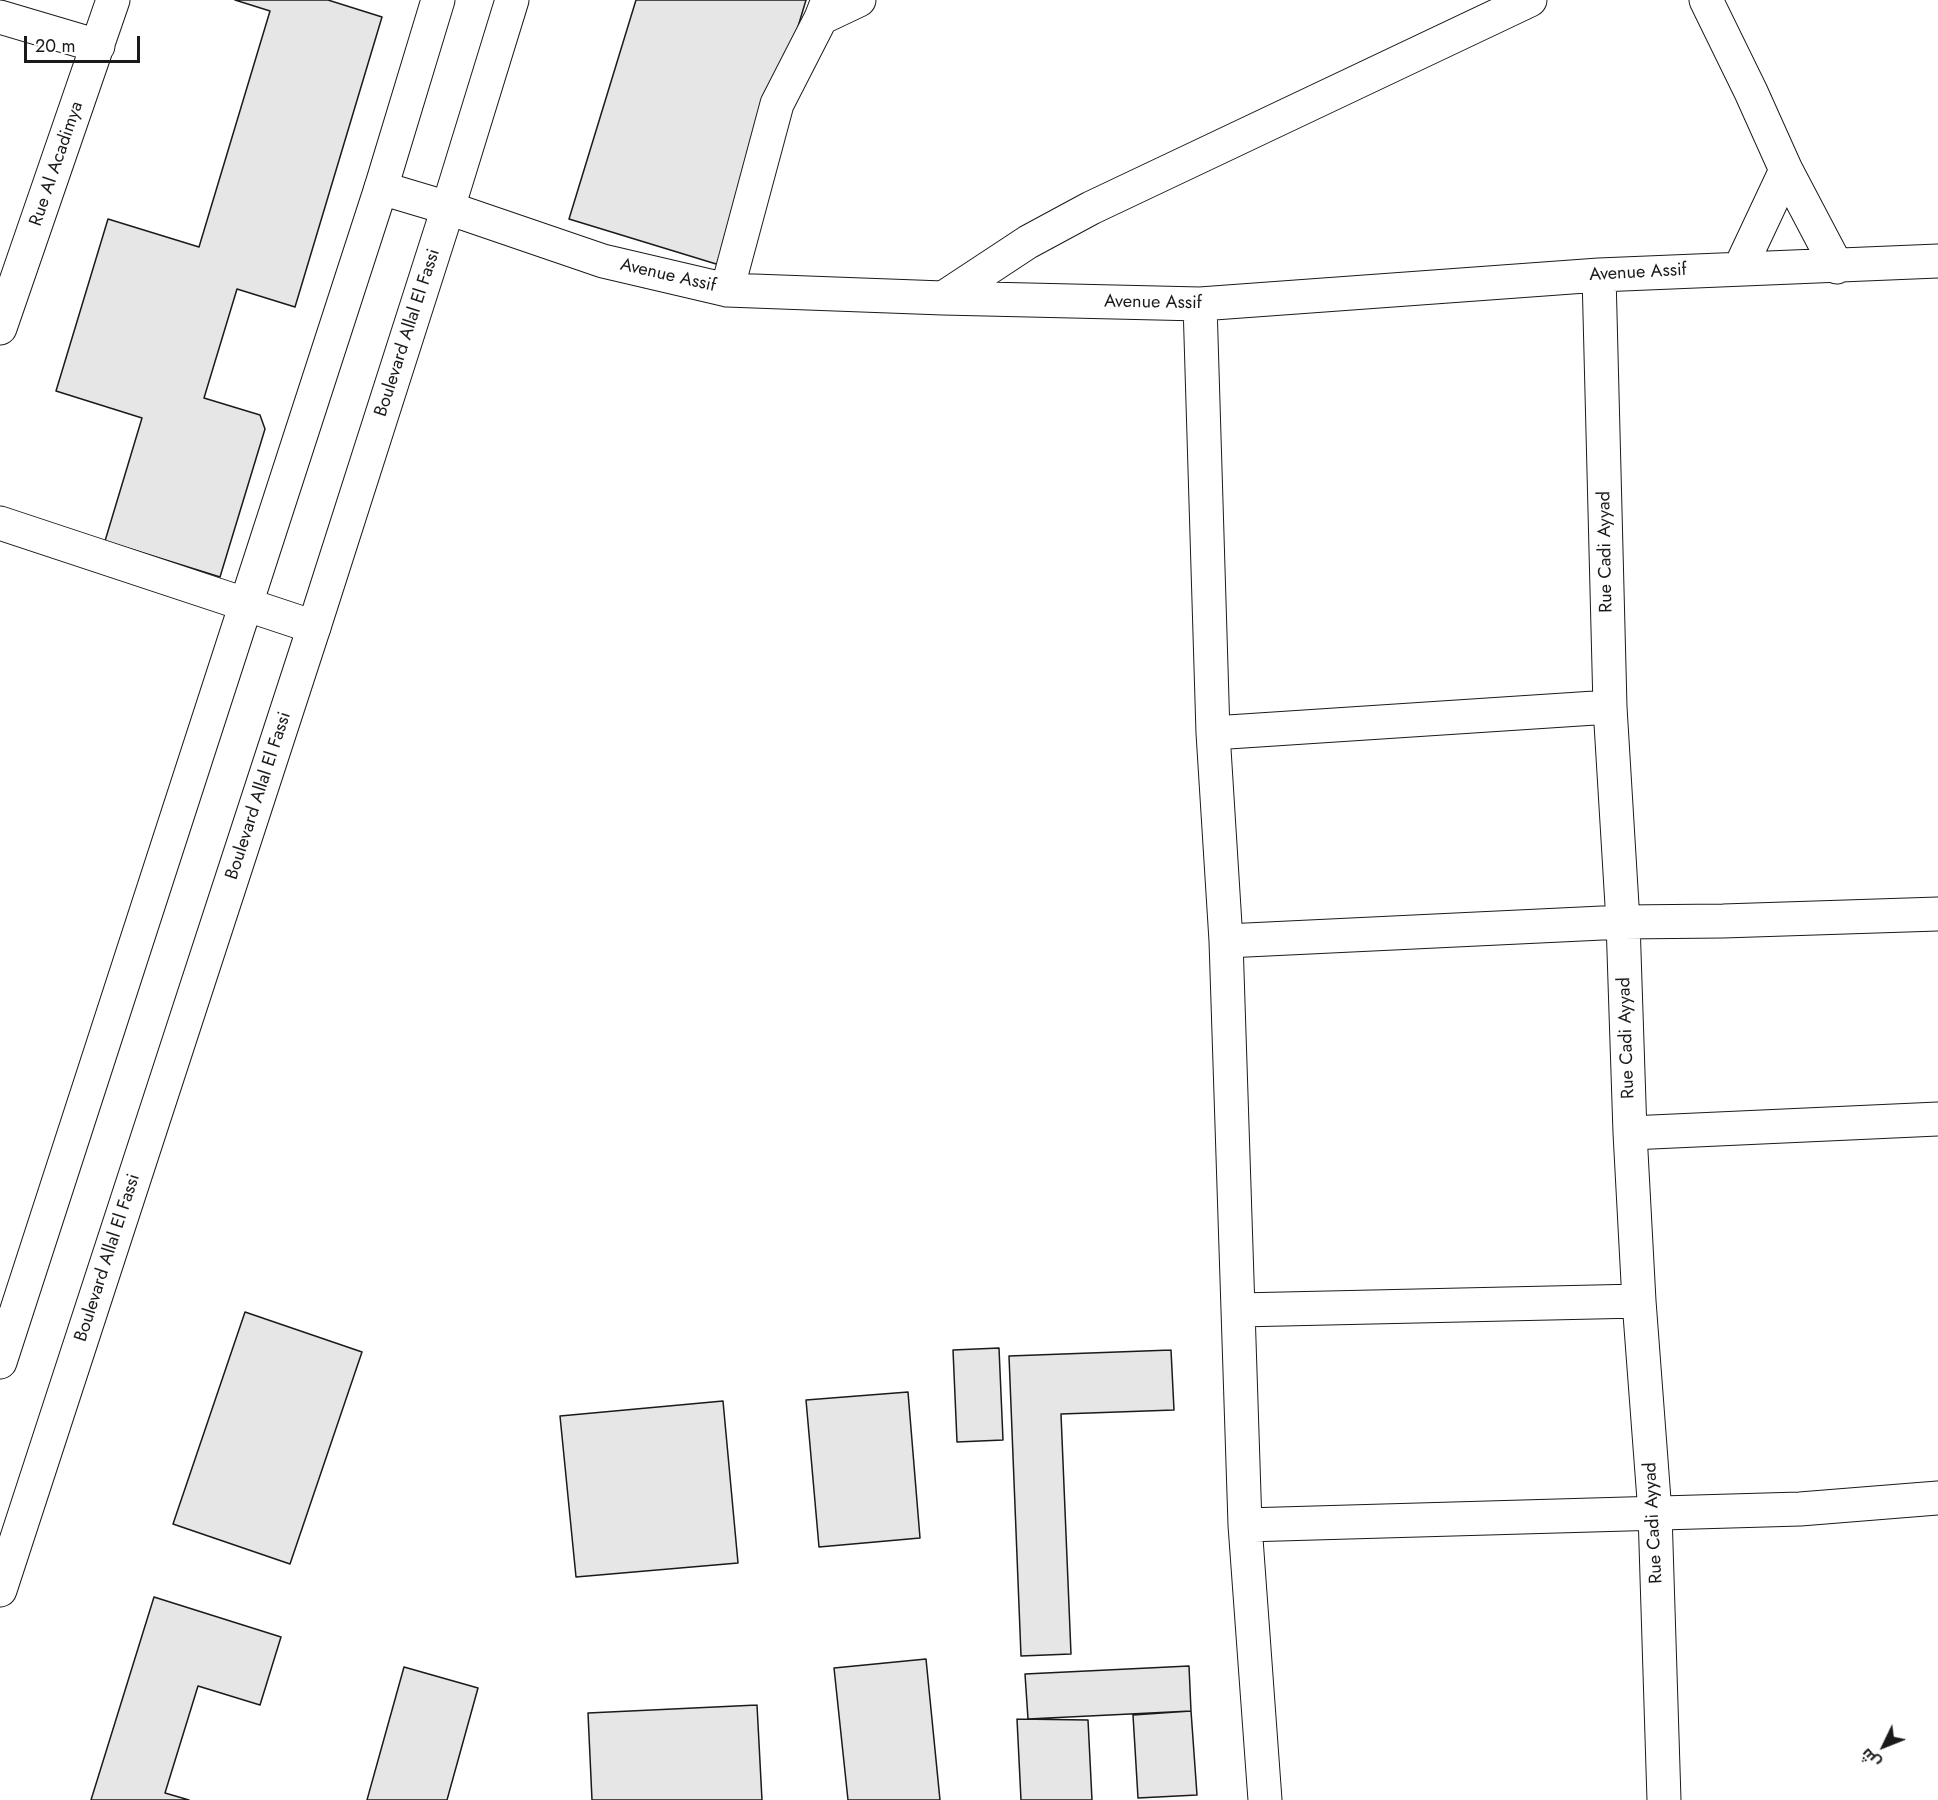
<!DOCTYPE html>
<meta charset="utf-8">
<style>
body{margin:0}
#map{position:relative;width:1938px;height:1800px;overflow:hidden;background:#fff;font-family:Jost,Cairo,sans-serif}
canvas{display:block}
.north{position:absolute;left:1854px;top:1716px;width:60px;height:60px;-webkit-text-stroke:4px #fff;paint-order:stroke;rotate:227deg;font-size:16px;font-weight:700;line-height:24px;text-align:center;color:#1a1a1a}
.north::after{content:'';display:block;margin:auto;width:21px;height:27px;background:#1a1a1a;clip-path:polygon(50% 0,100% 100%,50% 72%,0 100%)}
.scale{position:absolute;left:24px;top:36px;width:116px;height:27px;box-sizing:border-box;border:3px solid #1a1a1a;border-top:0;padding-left:8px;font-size:18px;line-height:21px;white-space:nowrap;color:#1a1a1a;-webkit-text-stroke:4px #fff;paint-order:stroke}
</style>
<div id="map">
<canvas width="1938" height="1800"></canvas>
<div class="north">ش</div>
<div class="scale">20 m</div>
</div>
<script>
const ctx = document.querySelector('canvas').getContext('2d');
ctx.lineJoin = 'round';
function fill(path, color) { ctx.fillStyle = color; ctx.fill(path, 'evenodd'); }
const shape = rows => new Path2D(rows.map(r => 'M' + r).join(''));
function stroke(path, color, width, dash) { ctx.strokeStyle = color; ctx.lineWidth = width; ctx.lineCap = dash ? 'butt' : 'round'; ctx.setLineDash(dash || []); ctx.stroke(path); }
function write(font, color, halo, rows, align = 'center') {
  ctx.font = font + ' Jost,sans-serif'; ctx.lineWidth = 4.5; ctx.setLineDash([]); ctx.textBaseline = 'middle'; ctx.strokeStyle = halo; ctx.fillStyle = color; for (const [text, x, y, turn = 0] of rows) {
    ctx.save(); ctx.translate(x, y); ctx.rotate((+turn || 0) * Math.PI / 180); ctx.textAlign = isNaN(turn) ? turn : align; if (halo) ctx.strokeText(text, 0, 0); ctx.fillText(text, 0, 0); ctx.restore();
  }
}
const building = shape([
 [235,0,328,0,382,17,295,307,237,289,204,398,260,415,265,429,220,577,105,541,142,418,56,391,108,219,199,247,270,11,235,0],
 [636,0,806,0,726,267,569,219,636,0],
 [245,1312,362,1352,290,1564,173,1524,245,1312],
 [999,1348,1003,1440,957,1442,953,1350,999,1348],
 [1171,1350,1174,1410,1061,1414,1071,1654,1021,1656,1009,1356,1171,1350],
 [908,1392,920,1538,819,1547,806,1400,908,1392],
 [723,1401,738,1563,576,1577,560,1416,723,1401],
 [154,1597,281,1637,260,1705,198,1686,165,1793,189,1800,91,1800,154,1597],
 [926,1659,940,1800,848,1800,834,1668,926,1659],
 [1189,1666,1191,1711,1028,1719,1025,1674,1189,1666],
 [404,1667,478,1688,447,1800,367,1800,404,1667],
 [757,1705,762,1800,592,1800,588,1713,757,1705],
 [1191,1711,1197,1795,1138,1798,1133,1715,1191,1711],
 [1017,1719,1088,1720,1092,1800,1021,1800,1017,1719]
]);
fill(building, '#e6e6e6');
stroke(building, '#1a1a1a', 1.5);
const minor = shape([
 [1706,0,1751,92,1786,170,1837,267],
 [0,17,98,46],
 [821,18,859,0],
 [381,188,448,208,603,261,727,290,943,298,1200,304,1599,275,1938,261],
 [1740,268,1786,170],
 [1599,275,1610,707,1623,922,1630,1133,1639,1301,1655,1513,1664,1800],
 [727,290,777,104,821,18,828,0],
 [943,298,1028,242,1091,208,1530,0],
 [1200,304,1213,733,1226,941,1245,1525,1265,1800],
 [0,328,113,0],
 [0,523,314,627],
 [1213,733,1610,707],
 [1226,941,1623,922,1723,921,1938,914],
 [1630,1133,1938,1119],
 [1239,1310,1639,1301],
 [1245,1525,1800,1509,1938,1498]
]);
const secondary = shape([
 [0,1362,381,188,438,0],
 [0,1590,314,627,448,208,512,0]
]);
stroke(minor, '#1a1a1a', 35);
stroke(secondary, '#1a1a1a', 35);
stroke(minor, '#fff', 33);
stroke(secondary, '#fff', 33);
write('18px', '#1a1a1a', '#fff', [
 ["Rue Al Acadimya",57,164,-71],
 ["Avenue Assif",1638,273,-3],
 ["Avenue Assif",668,276,13],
 ["Avenue Assif",1153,303,1],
 ["Boulevard Allal El Fassi",408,333,-72],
 ["Rue Cadi Ayyad",1606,552,-91],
 ["Boulevard Allal El Fassi",259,796,-72],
 ["Rue Cadi Ayyad",1627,1038,-92],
 ["Boulevard Allal El Fassi",108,1258,-72],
 ["Rue Cadi Ayyad",1654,1523,-93]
]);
</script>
